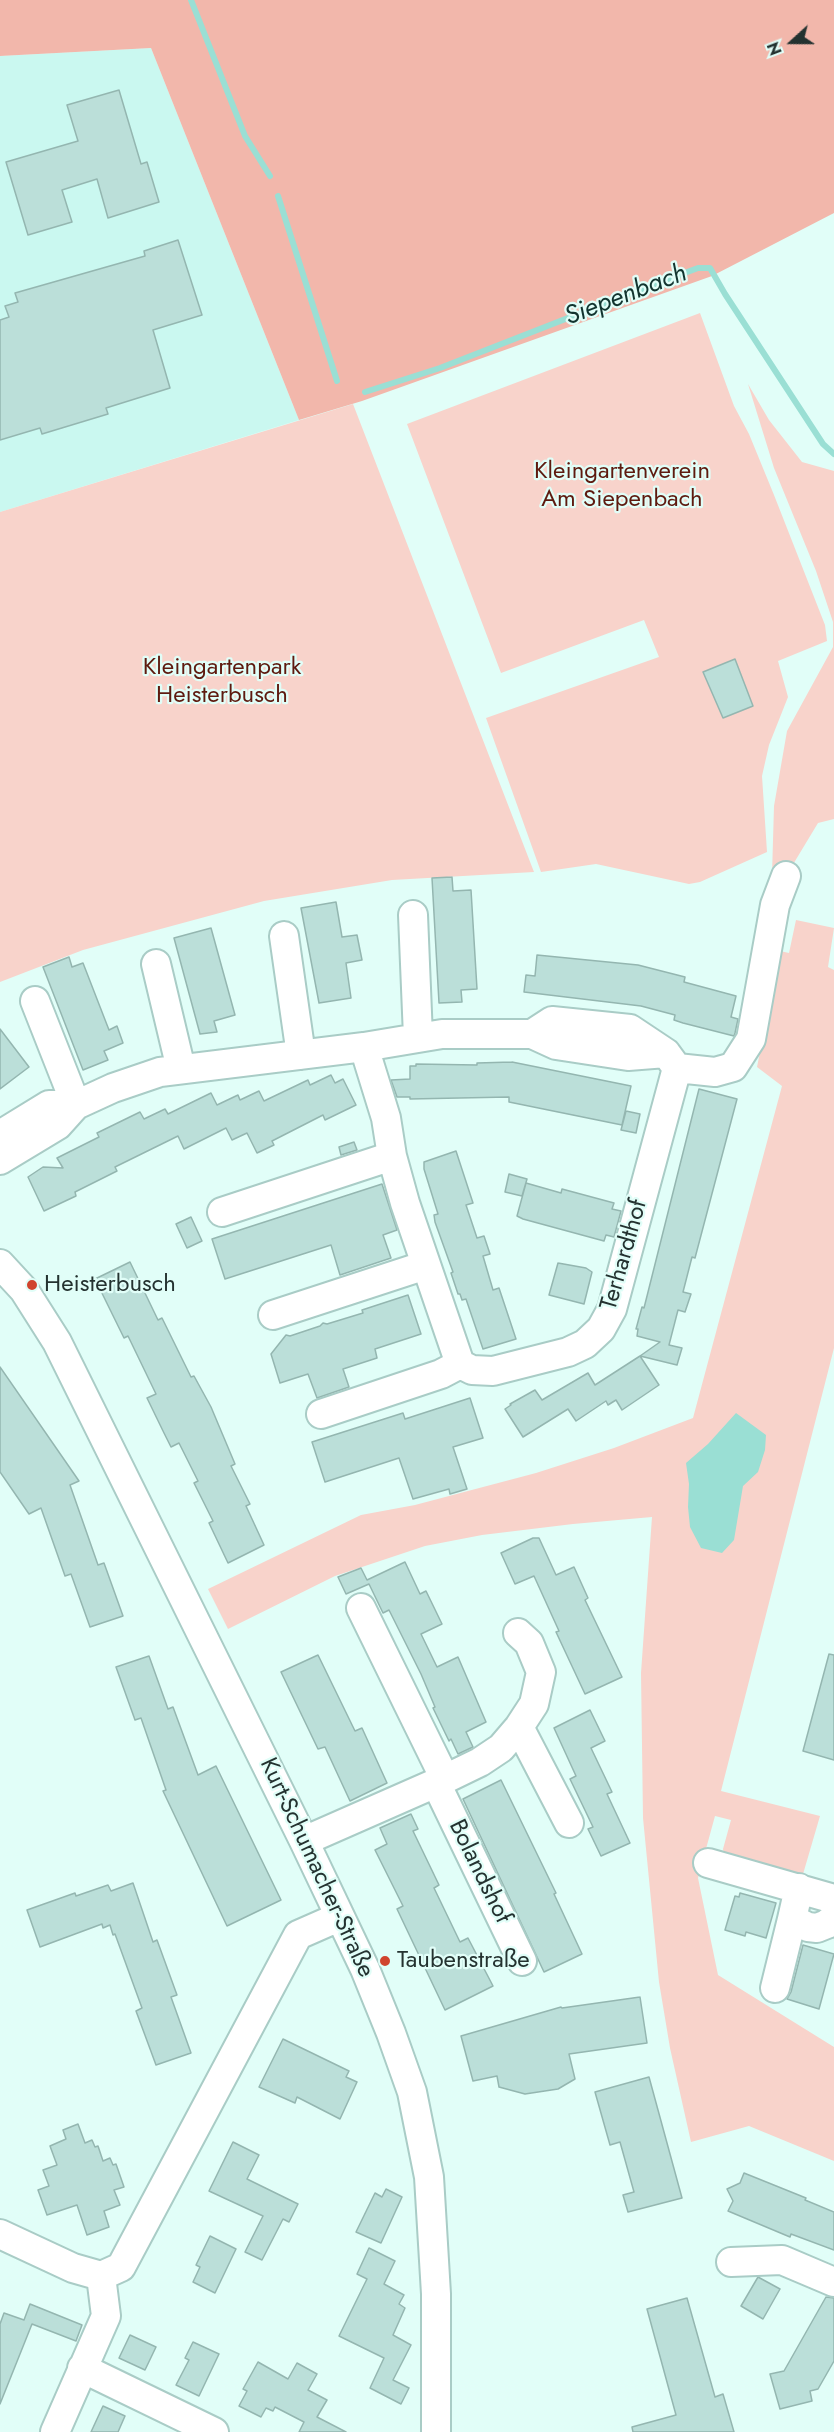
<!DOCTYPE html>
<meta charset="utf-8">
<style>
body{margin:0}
#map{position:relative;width:834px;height:2432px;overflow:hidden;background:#e1fef8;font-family:Jost,sans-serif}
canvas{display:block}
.north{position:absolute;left:762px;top:12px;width:60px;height:60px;-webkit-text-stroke:4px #e1fef8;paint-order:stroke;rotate:249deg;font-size:16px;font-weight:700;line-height:24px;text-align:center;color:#243230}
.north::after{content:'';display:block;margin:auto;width:21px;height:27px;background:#243230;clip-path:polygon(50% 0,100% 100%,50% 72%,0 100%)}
</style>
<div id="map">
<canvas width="834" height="2432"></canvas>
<div class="north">N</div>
</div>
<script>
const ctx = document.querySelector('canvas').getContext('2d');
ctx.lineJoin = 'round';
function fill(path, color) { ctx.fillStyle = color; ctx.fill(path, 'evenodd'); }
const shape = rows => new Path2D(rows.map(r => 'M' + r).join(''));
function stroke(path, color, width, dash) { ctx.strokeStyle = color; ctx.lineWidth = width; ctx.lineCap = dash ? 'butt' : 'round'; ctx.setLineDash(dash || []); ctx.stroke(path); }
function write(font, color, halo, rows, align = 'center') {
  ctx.font = font + ' Jost,sans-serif'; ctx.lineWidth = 4.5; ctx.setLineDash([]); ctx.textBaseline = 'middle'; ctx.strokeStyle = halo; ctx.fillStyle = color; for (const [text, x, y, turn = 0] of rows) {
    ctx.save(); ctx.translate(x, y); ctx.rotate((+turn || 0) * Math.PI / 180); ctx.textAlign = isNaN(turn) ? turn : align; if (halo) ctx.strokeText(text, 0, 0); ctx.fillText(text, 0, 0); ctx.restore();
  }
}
fill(shape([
 [151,48,299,420,0,512,0,56]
]), '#caf8f0');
fill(shape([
 [700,313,734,406,749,434,774,495,825,625,827,641,778,661,788,697,769,745,762,776,767,852,700,882,689,884,596,864,541,872,486,718,659,657,644,620,501,673,407,424],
 [748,384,769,420,802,462,834,471,834,819,818,823,786,876,772,875,774,806,787,731,833,647,833,622,816,571,774,468],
 [353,404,534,872,392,880,264,901,83,950,0,982,0,512],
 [796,920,834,928,828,967,834,970,834,1348,721,1791,820,1816,801,1881,724,1854,723,1849,731,1820,715,1816,698,1878,718,1975,834,2047,834,2161,749,2126,691,2142,670,2048,659,1982,643,1818,641,1673,652,1517,573,1524,482,1535,425,1546,335,1576,228,1629,208,1589,361,1515,415,1505,536,1473,614,1448,693,1418,782,1086,757,1067,780,951,789,953]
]), '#f8d3cb');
fill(shape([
 [0,0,834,0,834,213,712,276,362,401,299,420,151,48,0,56]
]), '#f2b7ab');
fill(shape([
 [736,1413,766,1435,765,1450,758,1472,743,1486,734,1540,722,1553,701,1548,690,1527,688,1507,689,1484,686,1463,708,1444]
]), '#9adfd4');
stroke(shape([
 [191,0,245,136,270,176],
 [278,196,337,381],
 [365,392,440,368,655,284,698,268,710,268,725,294,823,444,834,454]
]), '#9adfd4', 6);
const building = shape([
 [119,90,141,164,147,162,159,202,108,218,97,179,62,190,72,222,28,235,6,162,78,141,67,105,119,90],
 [178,240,202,315,153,330,170,388,106,408,108,414,42,434,40,428,0,440,0,320,9,317,5,306,18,302,15,293,145,256,144,251,178,240],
 [735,659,753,706,723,718,703,672,735,659],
 [452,877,453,891,471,890,477,989,461,990,462,1002,439,1003,432,878,452,877],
 [336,902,342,937,357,935,362,960,346,963,351,998,319,1003,301,908,336,902],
 [211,928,235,1015,214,1021,217,1032,200,1034,174,938,211,928],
 [537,955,638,965,685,977,684,982,736,996,731,1017,738,1019,735,1033,734,1036,683,1023,674,1020,675,1015,641,1006,524,992,526,975,535,976,537,955],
 [69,957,72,967,83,963,109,1030,117,1026,123,1043,104,1051,108,1060,83,1070,43,967,69,957],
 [0,1029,29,1067,0,1089,0,1029],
 [512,1062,631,1086,622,1125,509,1102,509,1097,410,1099,410,1097,397,1097,391,1080,410,1079,410,1066,416,1066,416,1064,477,1065,477,1063,512,1062],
 [331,1075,335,1083,343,1079,356,1105,325,1120,323,1115,272,1141,274,1145,257,1153,247,1133,232,1140,226,1128,184,1149,178,1136,115,1167,117,1171,75,1192,76,1196,44,1211,28,1177,43,1167,63,1168,57,1158,99,1137,97,1133,140,1112,144,1119,165,1109,168,1114,211,1093,217,1105,238,1095,240,1100,259,1091,264,1101,308,1080,310,1085,331,1075],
 [699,1089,737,1099,695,1258,692,1257,683,1292,691,1294,685,1312,678,1310,669,1345,682,1348,677,1365,640,1356,660,1342,637,1336,638,1329,636,1329,642,1307,644,1308,699,1089],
 [626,1111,640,1114,636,1133,621,1130,626,1111],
 [354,1142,357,1150,341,1155,339,1147,354,1142],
 [456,1151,473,1203,466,1205,477,1238,484,1236,490,1254,483,1256,493,1290,499,1288,516,1339,483,1349,466,1299,462,1300,460,1294,458,1294,451,1273,453,1272,435,1222,434,1215,438,1214,424,1169,424,1162,456,1151],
 [509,1174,527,1179,522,1196,505,1192,509,1174],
 [526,1183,561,1193,562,1189,614,1203,612,1209,621,1211,614,1237,606,1235,604,1241,523,1219,517,1216,526,1183],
 [382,1184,397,1230,383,1235,391,1258,340,1275,331,1245,225,1279,212,1239,382,1184],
 [191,1217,202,1241,187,1248,176,1224,191,1217],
 [130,1262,158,1320,162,1318,191,1377,194,1376,211,1407,235,1464,231,1466,250,1504,246,1506,264,1545,228,1563,209,1523,213,1521,194,1483,198,1481,179,1443,171,1447,164,1433,147,1398,156,1394,128,1336,124,1338,95,1279,130,1262],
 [558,1263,586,1268,592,1272,584,1304,549,1295,558,1263],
 [408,1295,421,1334,375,1349,377,1358,343,1369,349,1387,317,1398,308,1374,280,1383,271,1354,286,1335,290,1336,320,1326,323,1323,327,1324,363,1313,362,1310,408,1295],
 [640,1356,659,1385,622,1410,616,1400,608,1405,606,1401,576,1421,568,1409,523,1437,505,1409,511,1405,510,1404,535,1390,542,1400,588,1373,595,1385,640,1356],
 [0,1367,79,1481,70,1485,98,1565,104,1563,123,1616,90,1627,71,1574,65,1576,41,1508,29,1514,0,1472,0,1367],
 [470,1398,483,1438,453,1447,467,1489,450,1494,449,1489,413,1499,399,1458,325,1482,312,1442,403,1413,405,1419,470,1398],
 [533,1538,539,1538,556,1575,574,1567,588,1598,585,1600,622,1677,585,1694,556,1632,559,1631,534,1576,515,1584,501,1553,533,1538],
 [405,1562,420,1594,426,1591,442,1624,421,1634,437,1667,458,1657,486,1722,466,1732,473,1747,458,1754,451,1739,449,1741,433,1708,435,1707,421,1674,389,1610,383,1613,369,1584,346,1594,338,1577,361,1568,367,1580,405,1562],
 [829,1654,834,1655,834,1760,803,1751,829,1654],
 [318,1655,355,1731,362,1728,387,1783,350,1801,325,1747,318,1749,281,1672,318,1655],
 [149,1656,168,1709,173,1707,198,1775,216,1766,281,1900,227,1926,163,1791,166,1790,141,1718,135,1720,116,1667,149,1656],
 [590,1710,605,1741,591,1748,612,1792,607,1794,630,1843,601,1856,588,1829,593,1827,570,1779,576,1776,554,1728,590,1710],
 [501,1780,556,1893,554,1894,582,1954,544,1972,463,1799,501,1780],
 [411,1814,418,1829,413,1831,439,1885,434,1888,460,1942,468,1938,493,1986,445,2010,397,1909,403,1906,375,1850,387,1844,380,1828,411,1814],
 [133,1883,153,1942,157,1940,177,1995,171,1997,191,2053,156,2065,136,2011,142,2008,115,1934,113,1935,110,1925,103,1928,102,1924,40,1947,27,1910,75,1893,76,1896,108,1885,111,1891,133,1883],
 [740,1893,776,1903,766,1938,746,1932,745,1936,725,1930,735,1896,739,1897,740,1893],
 [803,1945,834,1954,819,2009,787,1999,791,1992,803,1945],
 [640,1997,647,2043,569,2054,575,2079,558,2089,525,2094,499,2087,497,2076,473,2081,461,2036,561,2007,562,2008,640,1997],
 [283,2039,349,2071,346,2077,357,2082,340,2119,297,2097,295,2103,259,2087,283,2039],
 [649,2077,682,2198,628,2212,623,2195,634,2192,620,2142,610,2145,595,2092,649,2077],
 [78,2124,85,2143,92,2140,95,2147,98,2146,103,2161,110,2158,113,2165,116,2164,124,2187,114,2190,120,2205,104,2211,109,2227,87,2235,77,2205,47,2215,38,2190,49,2186,43,2170,57,2165,50,2146,66,2139,63,2130,78,2124],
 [233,2142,259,2155,247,2179,298,2204,289,2222,283,2219,262,2260,245,2252,263,2216,209,2191,233,2142],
 [744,2173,806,2198,805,2200,834,2212,834,2250,791,2234,790,2237,728,2211,733,2201,727,2189,740,2183,744,2173],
 [386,2189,402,2197,381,2243,356,2232,375,2193,382,2197,386,2189],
 [210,2236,236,2249,215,2293,193,2282,200,2267,196,2265,210,2236],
 [369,2248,395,2261,384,2284,404,2295,399,2304,405,2308,393,2335,411,2345,393,2380,409,2388,401,2404,370,2388,384,2358,339,2336,367,2279,357,2274,369,2248],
 [758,2277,780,2289,763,2319,741,2306,758,2277],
 [826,2297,834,2298,834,2361,818,2389,810,2391,812,2401,780,2409,770,2374,784,2371,826,2297],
 [687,2298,715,2397,723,2394,734,2432,633,2432,632,2427,676,2415,647,2309,687,2298],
 [30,2304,82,2325,76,2341,32,2324,0,2404,0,2324,4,2313,24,2320,30,2304],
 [130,2335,156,2347,145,2370,119,2358,130,2335],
 [193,2342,219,2354,199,2396,176,2385,189,2360,185,2358,193,2342],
 [258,2362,288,2379,297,2363,317,2374,308,2390,327,2400,317,2417,346,2432,299,2432,304,2422,275,2407,273,2411,266,2408,261,2417,239,2406,247,2391,243,2389,258,2362],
 [103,2406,125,2416,118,2432,91,2432,103,2406]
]);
fill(building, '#bbdfd9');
stroke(building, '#94b6b0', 1.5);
const minor = shape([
 [413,915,418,1037],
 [284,936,301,1055],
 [156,964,181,1069],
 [35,1001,76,1105],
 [532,1034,552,1021,630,1029,666,1053],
 [364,1047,386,1118,392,1156,405,1203,460,1364,472,1370,493,1371,568,1352,585,1344,601,1329,612,1309,677,1068],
 [0,1135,49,1105,76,1105,113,1088,160,1072,364,1047,442,1034,532,1034,556,1045,628,1056,666,1053,677,1068,715,1072,733,1067,751,1039,775,905,786,876],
 [0,1160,58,1125,76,1105],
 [222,1212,392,1156],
 [0,1264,24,1290,57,1342,304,1841,365,1969,391,2033,412,2092,429,2177,436,2294,436,2432],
 [273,1315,426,1265],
 [321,1414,441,1374,460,1364],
 [361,1608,445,1779],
 [519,1727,569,1823],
 [436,1783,522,1961],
 [304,1841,445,1779,480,1762,501,1748,519,1727,534,1704,541,1672,529,1643,518,1633],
 [708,1863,834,1899],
 [799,1888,792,1919,808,1927,817,1928,827,1924,834,1918],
 [775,1988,792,1919],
 [0,2234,73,2268,101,2276],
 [731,2262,782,2260,834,2282],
 [101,2276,121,2267,298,1935,339,1917],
 [82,2368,214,2432],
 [55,2432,106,2316,101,2276]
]);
stroke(minor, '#a9ccc6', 32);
stroke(minor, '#fff', 28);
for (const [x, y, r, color] of [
 [32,1285,6,"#d0442e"],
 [385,1961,6,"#d0442e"]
]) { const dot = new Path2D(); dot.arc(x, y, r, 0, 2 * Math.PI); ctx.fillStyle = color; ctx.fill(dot); stroke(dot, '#e1fef8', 2); }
write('24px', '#5e1a0f', '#e1fef8', [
 ["Kleingartenverein",622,472],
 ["Am Siepenbach",622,500],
 ["Kleingartenpark",222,668],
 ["Heisterbusch",222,696]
]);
write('24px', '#243230', '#e1fef8', [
 ["Terhardthof",625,1255,-74],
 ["Kurt-Schumacher-Straße",316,1868,65],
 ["Bolandshof",479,1872,64]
]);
write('24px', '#243230', '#e1fef8', [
 ["Heisterbusch",44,1285],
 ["Taubenstraße",397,1961]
], 'left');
write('italic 26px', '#12342f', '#e1fef8', [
 ["Siepenbach",626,296,-21]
]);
</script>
